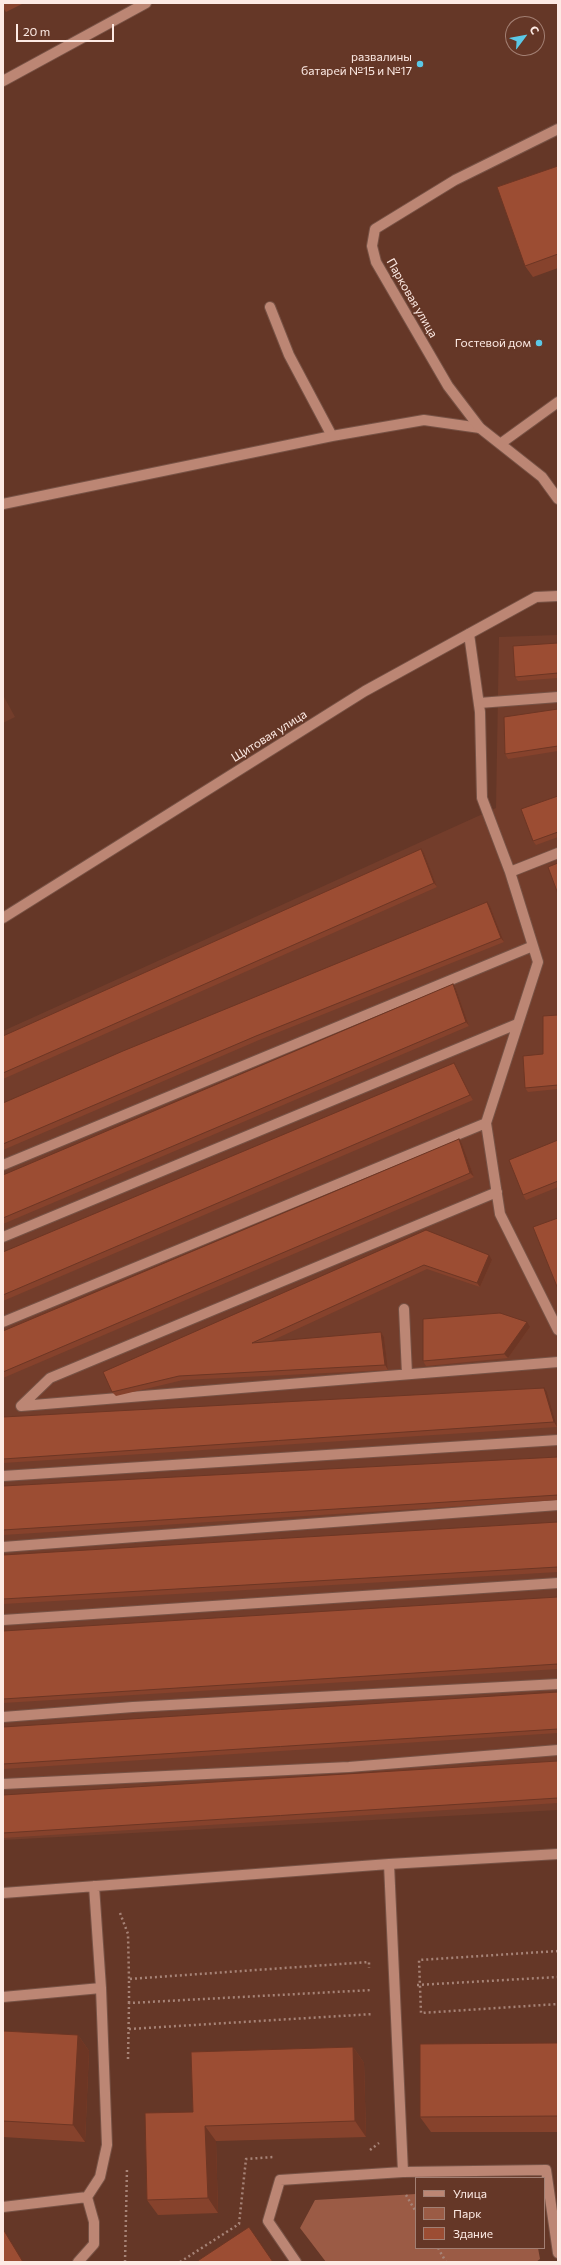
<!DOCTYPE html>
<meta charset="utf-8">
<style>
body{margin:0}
#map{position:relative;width:561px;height:2265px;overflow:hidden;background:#653727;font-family:Commissioner,sans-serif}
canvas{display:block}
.frame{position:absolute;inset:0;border:4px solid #fdeae4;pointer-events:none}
.legend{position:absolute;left:415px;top:2177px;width:130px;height:72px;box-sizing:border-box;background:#653727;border:1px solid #a27f73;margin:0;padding:5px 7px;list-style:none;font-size:12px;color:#fdeae4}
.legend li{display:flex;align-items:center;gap:8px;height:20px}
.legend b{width:20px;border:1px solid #a27f73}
.north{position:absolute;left:505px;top:16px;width:40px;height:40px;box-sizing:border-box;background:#653727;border:1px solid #a27f73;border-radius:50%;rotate:58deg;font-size:11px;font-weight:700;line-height:16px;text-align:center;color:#fdeae4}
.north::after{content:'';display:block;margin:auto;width:14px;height:18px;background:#5bc8e6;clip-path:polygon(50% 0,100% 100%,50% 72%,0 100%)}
.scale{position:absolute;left:16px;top:24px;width:98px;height:18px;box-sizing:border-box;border:2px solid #fdeae4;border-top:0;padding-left:5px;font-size:12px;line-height:14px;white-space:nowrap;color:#fdeae4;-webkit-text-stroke:3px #653727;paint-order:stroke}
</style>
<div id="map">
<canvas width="561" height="2265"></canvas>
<div class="frame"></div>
<ul class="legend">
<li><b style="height:5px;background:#bc8674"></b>Улица</li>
<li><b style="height:11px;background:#9b5b45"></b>Парк</li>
<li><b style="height:11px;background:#9c4d33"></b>Здание</li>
</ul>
<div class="north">С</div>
<div class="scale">20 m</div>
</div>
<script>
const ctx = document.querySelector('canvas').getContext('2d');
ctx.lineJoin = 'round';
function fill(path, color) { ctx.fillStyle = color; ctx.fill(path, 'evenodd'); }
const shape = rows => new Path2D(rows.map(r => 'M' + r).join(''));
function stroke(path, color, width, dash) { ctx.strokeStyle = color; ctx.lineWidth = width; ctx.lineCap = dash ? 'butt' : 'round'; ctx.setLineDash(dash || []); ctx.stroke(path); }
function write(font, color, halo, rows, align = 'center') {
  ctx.font = font + ' Commissioner,sans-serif'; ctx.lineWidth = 3.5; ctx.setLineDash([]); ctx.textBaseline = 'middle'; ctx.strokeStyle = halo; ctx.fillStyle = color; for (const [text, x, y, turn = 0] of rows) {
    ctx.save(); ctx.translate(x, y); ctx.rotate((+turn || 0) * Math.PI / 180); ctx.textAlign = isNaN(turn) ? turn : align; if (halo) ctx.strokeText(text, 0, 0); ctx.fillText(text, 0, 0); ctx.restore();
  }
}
fill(shape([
 [558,635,558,1810,3,1840,3,1031,496,808,499,637],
 [3,695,15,717,3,723]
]), '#733d2b');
fill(shape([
 [416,2194,416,2248,538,2248,540,2259,536,2262,326,2262,300,2228,315,2200]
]), '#9b5b45');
const service = shape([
 [3,81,146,3],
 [270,307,289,355,332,436],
 [3,504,332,436,424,420,480,428],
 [469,634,480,712,482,798,510,872,538,962,486,1123,500,1214,558,1330],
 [479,703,558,697],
 [510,872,558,853],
 [3,1165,533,946],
 [497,1192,50,1378,21,1406,558,1362],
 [3,1237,517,1024],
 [404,1309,407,1374],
 [3,1322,486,1123],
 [3,1476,558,1440],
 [3,1547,558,1505],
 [3,1620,558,1583],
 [3,1717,133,1707,558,1684],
 [3,1784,349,1767,558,1750],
 [389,1864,403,2172],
 [3,1893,389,1864,558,1854],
 [3,1997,101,1988],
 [3,2207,87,2197],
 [78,2262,94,2244,94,2222,87,2197,100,2177,107,2145,101,1988,94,1886],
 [296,2262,268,2221,280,2180,403,2172,546,2170,558,2253]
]);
const minor = shape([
 [558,129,455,180,375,229,372,246,376,262,448,386,480,428,542,477,558,499],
 [500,444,558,402]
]);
const tertiary = shape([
 [3,918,365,691,536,597,558,596]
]);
stroke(service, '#775245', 12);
stroke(minor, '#775245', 12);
stroke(tertiary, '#775245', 12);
stroke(shape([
 [120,1913,128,1934,129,1979],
 [558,1951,419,1960,421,2013,558,2004],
 [417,1985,558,1977],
 [129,2003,129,1979,369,1962,369,1968],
 [129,2029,373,2014],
 [128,2059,129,2003,372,1990],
 [370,2150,379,2143],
 [406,2195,416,2212],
 [438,2248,446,2262],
 [125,2262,127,2168],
 [180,2262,239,2224,246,2159,274,2157]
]), '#a68377', 2.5, [2, 3]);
stroke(service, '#bc8674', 10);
stroke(minor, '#bc8674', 10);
stroke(tertiary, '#bc8674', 10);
fill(shape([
 [3,3,24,3,6,12,3,8],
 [558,166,558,268,533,277,525,266],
 [558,643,558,678,518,681,515,677],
 [558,709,558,751,508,759,505,754],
 [558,796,558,837,536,845,533,841],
 [421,849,424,853,437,887,3,1079,3,1036],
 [487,902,490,906,504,942,259,1040,3,1150,3,1103],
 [456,989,469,1026,3,1224,3,1175],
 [558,1015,558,1089,528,1092,525,1088,543,1054],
 [454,1063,457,1068,473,1100,3,1301,3,1252],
 [558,1140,558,1187,526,1200,523,1195],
 [462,1144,474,1177,3,1378,3,1331],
 [426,1230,492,1260,480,1287,427,1269,269,1342,381,1332,384,1337,388,1370,183,1380,116,1396,112,1392],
 [530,1327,508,1358,426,1366,423,1361],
 [547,1392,557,1427,3,1463,3,1417],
 [558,1457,558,1500,3,1535,3,1486],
 [558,1522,558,1572,3,1604,3,1555],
 [558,1597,558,1669,3,1703,3,1631],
 [558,1692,558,1733,3,1769,3,1727],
 [558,1761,558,1803,3,1838,3,1795],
 [3,2031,78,2035,89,2051,85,2142,3,2137],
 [558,2043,558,2132,431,2132,420,2117],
 [353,2047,364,2063,366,2137,216,2141,218,2213,158,2215,147,2200,193,2112]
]), '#86422c');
fill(shape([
 [421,849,424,853,437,887,434,883],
 [487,902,490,906,504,942,501,938],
 [453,984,456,989,469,1026,466,1022],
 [454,1063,457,1068,473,1100,470,1095],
 [459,1139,462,1144,474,1177,470,1173],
 [489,1255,492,1260,480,1287,477,1283],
 [527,1322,530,1327,508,1358,504,1354],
 [381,1332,384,1337,388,1370,385,1365],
 [544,1388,547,1392,557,1427,554,1422],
 [78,2035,89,2051,85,2142,73,2125],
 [353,2047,364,2063,366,2137,355,2121],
 [205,2126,216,2141,218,2213,208,2198],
 [3,2229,24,2262,23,2262]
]), '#6d3624');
const building = shape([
 [558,166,558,254,525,266,497,187,558,166],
 [558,643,558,673,515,677,513,646,558,643],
 [558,709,558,746,505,754,504,717,558,709],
 [558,796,558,832,533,841,521,809,558,796],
 [421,849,434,883,3,1073,3,1036,421,849],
 [558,863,558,894,548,867,558,863],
 [487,902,501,938,256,1036,3,1144,3,1103,123,1051,487,902],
 [453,984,466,1022,3,1218,3,1175,453,984],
 [558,1015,558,1085,525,1088,523,1056,543,1054,543,1016,558,1015],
 [454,1063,470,1095,3,1295,3,1252,454,1063],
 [459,1139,470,1173,3,1372,3,1331,459,1139],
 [558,1140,558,1181,523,1195,509,1160,558,1140],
 [558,1218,558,1289,533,1227,558,1218],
 [426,1230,489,1255,477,1283,424,1265,252,1343,381,1332,385,1365,179,1376,112,1392,103,1372,426,1230],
 [500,1313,527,1322,504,1354,423,1361,423,1319,500,1313],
 [544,1388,554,1422,3,1459,3,1417,544,1388],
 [558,1457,558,1495,3,1530,3,1486,558,1457],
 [558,1522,558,1567,3,1599,3,1555,558,1522],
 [558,1597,558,1664,3,1699,3,1631,558,1597],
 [558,1692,558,1729,3,1764,3,1727,558,1692],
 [558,1761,558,1798,3,1833,3,1795,558,1761],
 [3,2031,78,2035,73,2125,3,2121,3,2031],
 [558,2043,558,2116,420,2117,420,2044,558,2043],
 [353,2047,355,2121,205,2126,208,2198,147,2200,145,2113,193,2112,191,2052,353,2047],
 [249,2227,273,2262,196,2262,249,2227],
 [3,2229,23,2262,3,2262,3,2229]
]);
fill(building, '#9c4d33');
stroke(building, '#6d3624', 1);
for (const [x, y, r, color] of [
 [420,64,4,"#5bc8e6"],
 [539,343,4,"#5bc8e6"]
]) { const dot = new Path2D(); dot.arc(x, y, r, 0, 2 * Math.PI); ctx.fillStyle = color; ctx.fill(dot); stroke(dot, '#653727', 1.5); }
write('12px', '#fdeae4', '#653727', [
 ["развалины",412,57],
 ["батарей №15 и №17",412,71],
 ["Гостевой дом",531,343]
], 'right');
write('12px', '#fdeae4', '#653727', [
 ["Парковая улица",412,298,60],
 ["Щитовая улица",269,736,-32]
]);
</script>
